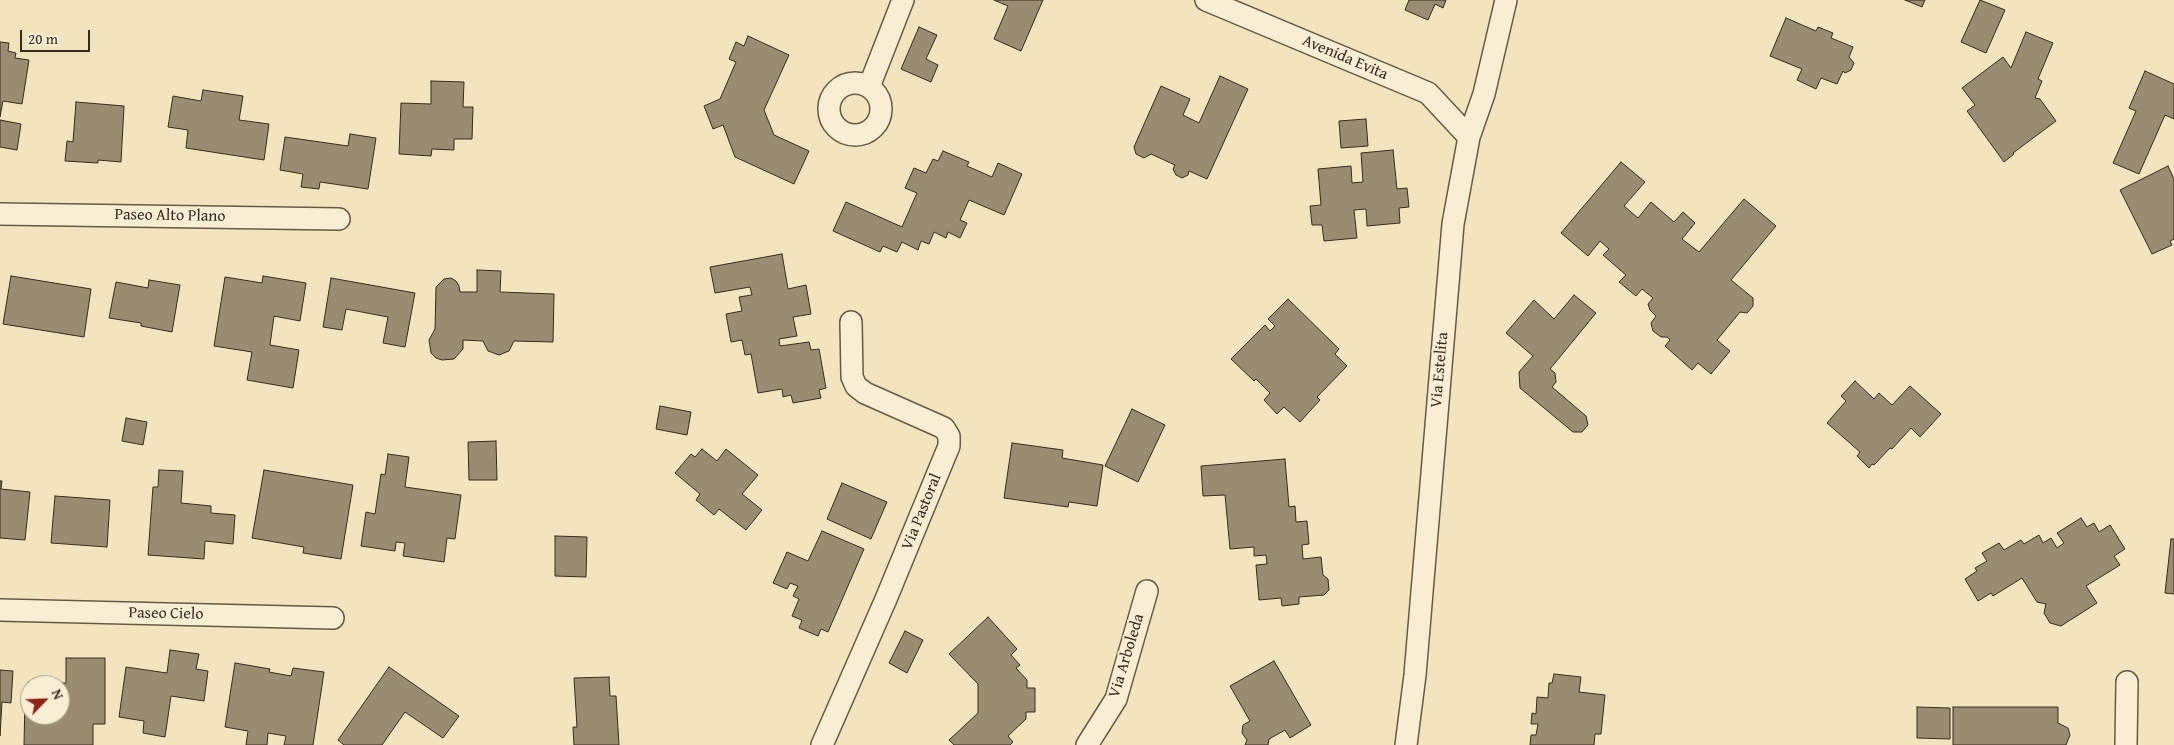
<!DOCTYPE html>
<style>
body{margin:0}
#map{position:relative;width:2174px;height:745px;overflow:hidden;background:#f2e5bd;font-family:"Gentium Book Plus",serif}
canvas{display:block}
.north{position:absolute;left:20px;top:675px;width:50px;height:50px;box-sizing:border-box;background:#f7eed4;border:1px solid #aba08b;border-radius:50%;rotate:66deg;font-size:14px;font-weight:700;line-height:20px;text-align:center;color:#382b1e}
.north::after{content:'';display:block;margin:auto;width:18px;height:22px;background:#8f2418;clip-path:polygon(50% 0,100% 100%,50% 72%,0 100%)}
.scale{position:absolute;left:20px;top:30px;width:70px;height:22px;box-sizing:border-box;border:2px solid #382b1e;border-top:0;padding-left:6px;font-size:15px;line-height:18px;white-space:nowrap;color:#382b1e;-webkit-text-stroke:4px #f7eed4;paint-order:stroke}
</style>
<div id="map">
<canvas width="2174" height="745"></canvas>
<div class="north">N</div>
<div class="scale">20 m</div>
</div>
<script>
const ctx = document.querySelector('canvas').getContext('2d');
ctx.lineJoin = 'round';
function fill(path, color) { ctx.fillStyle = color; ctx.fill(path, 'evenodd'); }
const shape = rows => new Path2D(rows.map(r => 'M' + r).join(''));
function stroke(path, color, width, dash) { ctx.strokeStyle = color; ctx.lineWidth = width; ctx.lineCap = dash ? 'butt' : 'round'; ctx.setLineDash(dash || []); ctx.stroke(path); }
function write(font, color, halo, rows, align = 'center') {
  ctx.font = font + ' "Gentium Book Plus",serif'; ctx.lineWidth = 4; ctx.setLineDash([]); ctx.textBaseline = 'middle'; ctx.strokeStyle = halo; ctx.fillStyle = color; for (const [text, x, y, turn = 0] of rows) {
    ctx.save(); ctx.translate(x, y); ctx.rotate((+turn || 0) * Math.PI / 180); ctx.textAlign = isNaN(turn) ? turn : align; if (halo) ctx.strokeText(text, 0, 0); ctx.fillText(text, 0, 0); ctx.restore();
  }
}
const building = shape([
 [994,0,1043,0,1021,51,994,39,1008,6,994,0],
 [1409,0,1446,0,1443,8,1435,4,1428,20,1405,10,1409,0],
 [1905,0,1925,0,1922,7,1905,0],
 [1980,0,2005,10,1986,53,1961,42,1980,0],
 [1786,18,1816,31,1818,27,1833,33,1831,38,1853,47,1849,57,1854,63,1851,70,1845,73,1843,71,1837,84,1821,78,1816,89,1797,80,1802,69,1770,56,1786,18],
 [919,27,937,35,926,59,938,65,931,82,901,69,919,27],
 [2026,32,2053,43,2038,79,2042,81,2035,98,2040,99,2056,121,2013,153,2014,154,2004,162,1967,111,1975,105,1962,88,2003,57,2011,68,2026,32],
 [748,36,789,55,764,110,774,135,809,151,794,184,735,157,723,125,713,129,704,106,720,99,736,62,729,59,736,42,744,46,748,36],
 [0,42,9,43,8,51,16,53,15,58,29,60,22,104,3,101,0,117,0,42],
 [2145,71,2174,84,2174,119,2165,115,2139,174,2113,163,2136,111,2129,108,2145,71],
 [1220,76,1248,89,1207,179,1189,171,1188,175,1182,178,1176,175,1173,169,1175,165,1151,154,1144,158,1136,154,1134,147,1161,86,1190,99,1183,115,1199,123,1220,76],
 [431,81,464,82,463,107,473,107,472,139,454,139,454,150,432,149,431,156,399,154,401,103,431,104,431,81],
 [203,90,243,96,239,120,269,124,264,160,186,148,188,130,168,127,173,96,201,101,203,90],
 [76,102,124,106,121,162,98,160,98,163,65,161,67,141,73,142,76,102],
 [1366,119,1368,146,1341,148,1339,121,1366,119],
 [0,120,21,124,17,150,0,147,0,120],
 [350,134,376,138,368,189,320,182,319,189,301,187,303,174,280,170,285,137,348,146,350,134],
 [1393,150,1397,189,1407,188,1409,207,1399,208,1400,223,1367,226,1366,209,1354,210,1357,238,1324,241,1322,225,1312,225,1310,206,1321,205,1318,169,1351,166,1352,183,1363,182,1361,153,1393,150],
 [943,151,969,162,967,166,992,177,998,163,1022,174,1004,215,969,200,960,220,967,223,960,238,948,232,946,238,934,232,929,244,921,241,918,250,902,242,897,252,883,246,880,252,833,231,846,202,902,227,917,193,905,188,914,168,926,173,933,159,938,161,943,151],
 [1621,162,1645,182,1624,206,1638,218,1651,202,1674,222,1683,212,1695,223,1682,239,1699,252,1744,199,1776,226,1731,280,1753,298,1753,306,1747,313,1740,312,1717,340,1730,351,1711,374,1698,363,1692,370,1665,346,1670,340,1667,337,1661,337,1653,331,1651,323,1656,316,1650,310,1648,304,1653,298,1642,289,1636,296,1619,282,1626,275,1603,255,1609,249,1600,241,1588,256,1561,233,1621,162],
 [2168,166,2174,179,2174,239,2170,241,2172,245,2152,254,2120,190,2168,166],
 [782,254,788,289,806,285,811,314,793,317,797,336,779,339,780,346,809,342,811,350,819,349,826,388,819,390,821,398,793,403,791,395,783,397,782,389,758,393,751,354,745,355,742,340,731,342,726,314,742,311,739,297,752,295,750,287,715,293,710,267,782,254],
 [477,270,501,271,500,292,554,294,553,342,514,341,509,351,499,355,488,351,483,341,463,340,463,349,454,359,442,360,436,358,431,353,429,340,435,329,436,287,444,279,451,278,456,281,459,286,460,292,477,292,477,270],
 [11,276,91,289,84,337,3,324,11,276],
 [263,276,306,283,300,321,274,316,270,345,299,350,293,388,247,380,252,352,214,346,225,277,262,283,263,276],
 [331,278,415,293,405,347,383,343,388,317,346,309,342,330,323,327,331,278],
 [149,280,180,285,172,332,141,326,141,323,109,318,116,282,148,288,149,280],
 [1574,295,1596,313,1550,369,1555,373,1556,382,1552,387,1586,416,1588,425,1582,432,1573,432,1520,388,1519,372,1533,356,1506,333,1534,300,1554,319,1574,295],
 [1288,299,1339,349,1335,354,1347,366,1317,397,1320,400,1300,422,1284,407,1277,414,1264,400,1270,393,1256,379,1254,381,1231,359,1265,325,1270,331,1275,326,1268,319,1288,299],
 [1855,381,1874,399,1879,393,1892,405,1910,386,1941,414,1920,437,1911,428,1892,449,1890,448,1874,465,1872,464,1869,468,1857,456,1860,452,1827,423,1846,401,1841,396,1855,381],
 [660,406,691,412,687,435,656,429,660,406],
 [1132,409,1165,425,1138,482,1105,466,1132,409],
 [126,418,147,422,143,445,122,441,126,418],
 [496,441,497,480,469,480,468,442,496,441],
 [1012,443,1063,450,1062,458,1103,465,1097,506,1069,502,1068,507,1004,498,1012,443],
 [702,449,717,461,726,449,758,475,742,494,762,510,746,530,719,509,714,515,696,500,700,494,675,473,691,454,695,457,702,449],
 [388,454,409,457,405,487,461,495,455,539,447,538,444,562,403,556,405,543,396,542,395,551,361,546,366,512,375,514,381,474,385,475,388,454],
 [1285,459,1289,507,1295,506,1296,522,1307,521,1309,544,1302,545,1303,559,1321,557,1323,575,1328,579,1329,590,1324,595,1299,597,1299,604,1282,606,1281,598,1259,600,1256,565,1267,564,1266,555,1254,556,1254,547,1230,549,1225,495,1203,496,1201,466,1285,459],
 [159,470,183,471,181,503,211,506,211,513,235,515,233,544,205,541,204,559,148,555,153,487,158,487,159,470],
 [264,470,353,485,341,559,303,553,304,547,252,538,264,470],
 [0,481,2,481,1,489,30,492,25,540,0,538,0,481],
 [842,483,887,502,871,539,827,519,842,483],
 [55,496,110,500,107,547,51,543,55,496],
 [2081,518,2087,527,2094,523,2099,532,2110,525,2125,549,2114,556,2120,565,2086,586,2097,603,2061,626,2050,623,2044,613,2046,604,2037,602,2022,578,1993,596,1991,593,1978,601,1965,579,1977,571,1975,568,1987,561,1982,553,1999,543,2004,550,2021,540,2024,544,2039,535,2043,543,2051,538,2057,548,2064,543,2057,533,2081,518],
 [822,531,864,549,828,632,821,629,818,636,799,628,802,620,792,616,799,599,793,596,798,586,790,583,787,589,773,583,787,552,808,561,822,531],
 [555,536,587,537,586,577,555,576,555,536],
 [2171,539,2174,539,2174,594,2165,593,2171,539],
 [988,617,1017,649,1011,655,1020,665,1016,668,1027,680,1027,688,1035,688,1035,712,1026,712,1026,719,1008,736,1013,742,1010,745,954,745,949,740,978,713,978,684,949,654,988,617],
 [905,631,923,640,907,673,889,663,905,631],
 [170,650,199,654,196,669,208,671,204,701,171,696,165,737,143,733,144,721,119,717,126,667,167,673,170,650],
 [66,658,105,658,105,724,93,724,93,745,24,745,25,699,28,699,28,682,66,683,66,658],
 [30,685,60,685,60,715,30,715,30,685],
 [1274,661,1311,725,1290,738,1285,730,1269,739,1268,745,1245,745,1247,740,1242,733,1243,725,1250,721,1230,686,1274,661],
 [235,663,270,669,269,672,291,676,293,668,324,672,313,745,284,745,286,736,268,733,267,745,246,745,248,731,225,727,235,663],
 [389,667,459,716,443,738,405,712,382,745,344,745,338,740,389,667],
 [0,670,13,671,11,703,2,702,0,736,0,670],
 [1554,674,1581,677,1579,692,1605,695,1601,734,1595,734,1594,745,1530,745,1531,735,1536,735,1538,724,1531,724,1532,713,1536,714,1537,697,1548,698,1549,683,1552,683,1554,674],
 [609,677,610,696,616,696,619,745,574,745,573,727,577,727,574,678,609,677],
 [1917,707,1950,708,1950,739,1917,738,1917,707],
 [1953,707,2058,707,2058,723,2068,728,2070,735,2066,745,1953,745,1953,707]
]);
fill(building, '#998c71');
stroke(building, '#382b1e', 1);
const street = shape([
 [1206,0,1428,93,1469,137],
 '829 109a26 26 0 1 1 52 0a26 26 0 1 1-52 0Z',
 [869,87,903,0],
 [0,214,339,219],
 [0,610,333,618],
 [822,745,886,599,949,446,949,436,944,428,865,393,856,386,852,377,851,322],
 [1087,745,1116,699,1147,591],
 [1406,745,1415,675,1453,224,1469,137,1484,94,1506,0],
 [2126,745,2127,682]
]);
stroke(street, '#665a46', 24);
stroke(street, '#f7eed4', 21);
write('16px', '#382b1e', '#f7eed4', [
 ["Avenida Evita",1345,58,23],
 ["Paseo Alto Plano",170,216,1],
 ["Via Estelita",1440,370,-85],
 ["Via Pastoral",922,512,-68],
 ["Paseo Cielo",166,614,1],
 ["Via Arboleda",1127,656,-73]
]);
</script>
